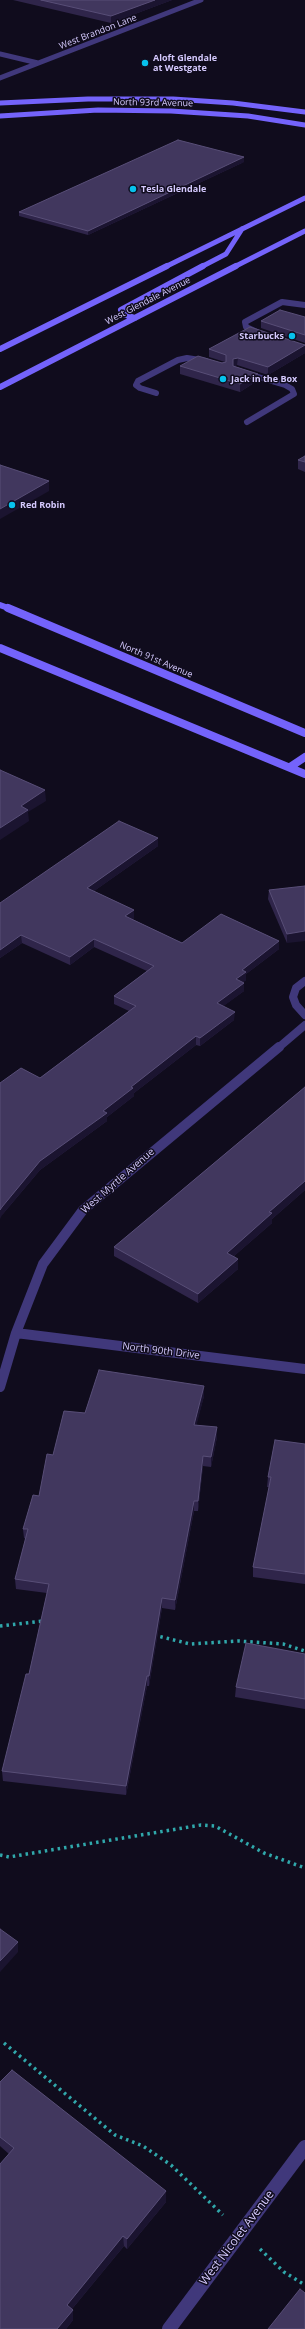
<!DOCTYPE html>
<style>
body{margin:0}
canvas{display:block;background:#100c1d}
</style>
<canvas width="305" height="2329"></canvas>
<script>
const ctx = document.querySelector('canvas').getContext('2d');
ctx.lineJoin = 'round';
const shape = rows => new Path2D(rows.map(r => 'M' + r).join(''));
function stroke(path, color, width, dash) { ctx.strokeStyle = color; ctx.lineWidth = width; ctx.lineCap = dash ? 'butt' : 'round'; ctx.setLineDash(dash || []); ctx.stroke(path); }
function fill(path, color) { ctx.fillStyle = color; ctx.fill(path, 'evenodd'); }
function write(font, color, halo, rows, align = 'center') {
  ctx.font = font + ' "Open Sans",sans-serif'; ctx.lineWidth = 3; ctx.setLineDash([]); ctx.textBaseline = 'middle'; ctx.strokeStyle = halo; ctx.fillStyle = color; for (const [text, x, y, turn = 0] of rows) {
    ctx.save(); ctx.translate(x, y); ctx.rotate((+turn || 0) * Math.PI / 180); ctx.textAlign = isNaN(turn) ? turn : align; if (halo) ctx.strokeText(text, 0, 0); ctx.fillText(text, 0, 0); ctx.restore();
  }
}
stroke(shape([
 [0,1626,43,1621],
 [154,1635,190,1644,238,1641,283,1644,305,1651],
 [0,1855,9,1857,201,1825,215,1826,264,1853,305,1868],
 [4,2043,115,2135,143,2146,171,2165,223,2215],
 [260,2249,284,2272,305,2285]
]), '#30a8ab', 3.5, [2.5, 4]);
stroke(shape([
 [259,333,246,327,245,322,282,302,305,305],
 [245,373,285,385,292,389,294,394,247,422],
 [156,393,140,388,136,385,138,381,178,360,187,358,206,361]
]), '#40387b', 6);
stroke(shape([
 [0,54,38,63],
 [0,78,201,0]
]), '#40387b', 5);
stroke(shape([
 [305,981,296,988,293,997,296,1005,305,1015],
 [278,1048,305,1025]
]), '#40387b', 8);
stroke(shape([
 [16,1333,305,1369],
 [0,1387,16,1333,43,1264,83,1210,279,1047]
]), '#40387b', 10);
stroke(shape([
 [169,2329,305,2147]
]), '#40387b', 14);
stroke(shape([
 [0,103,88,99,173,99,233,103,305,112],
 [0,116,98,110,171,111,248,116,305,125],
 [165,267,305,198],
 [201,267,226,254,242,229],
 [234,267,305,231]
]), '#7463fb', 5);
stroke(shape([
 [135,318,123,314,121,310,203,266],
 [0,349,167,266],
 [0,387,236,266],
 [0,605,11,609]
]), '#7463fb', 6);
stroke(shape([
 [8,608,305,733],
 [0,648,305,774],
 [290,767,305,757]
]), '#7463fb', 8);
fill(shape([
 [13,0,172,0,111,23],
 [244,162,88,235,19,216,19,212],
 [305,317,305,343,261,328,261,321],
 [209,349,305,353,268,375,237,365,234,366,258,374,257,381,240,392,180,374,180,366,225,362,209,357],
 [305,456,305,472,298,469,298,460],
 [158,838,158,846,94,891,134,910,134,918,132,919,182,943,279,949,246,974,246,980,243,982,244,991,223,1006,234,1020,200,1046,196,1045,134,1093,134,1096,107,1117,107,1121,40,1170,2,1215,40,1078,129,1011,114,1004,114,996,147,971,94,947,70,965,22,943,0,958,0,903],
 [305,886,287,943,268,899,269,890],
 [305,1087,305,1190,272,1219,272,1223,234,1256,238,1259,238,1269,198,1303,114,1256,114,1247],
 [204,1396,196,1425,217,1437,211,1467,203,1466,198,1511,194,1511,175,1610,162,1608,149,1686,147,1686,126,1795,3,1781,2,1771,29,1674,47,1593,16,1589,15,1579,26,1539,24,1538,23,1529,39,1496,53,1455,85,1413],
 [305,1444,305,1584,253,1577,253,1567,269,1487,267,1487,268,1477],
 [305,1654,305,1709,235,1697,236,1687],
 [0,2082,166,2202,127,2249,124,2246,72,2309,73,2320,66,2329,0,2329,9,2154,0,2146]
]), '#2f254a');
fill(shape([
 [155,0,172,0,111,23,111,16],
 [244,157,244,162,88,235,88,231],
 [305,345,305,353,268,375,268,367],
 [238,358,237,365,233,366,233,359],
 [258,374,257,381,240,392,240,384],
 [49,481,49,491,0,519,0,509],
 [45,790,46,801,28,812,29,821,0,840,0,828,21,806],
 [158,838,158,846,87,896,87,888],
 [134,910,134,918,125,924,125,916],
 [305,931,305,941,287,943,287,934],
 [21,935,22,943,0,958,0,950],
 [94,939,94,947,70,965,70,957],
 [279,941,279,949,246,974,246,980,236,988,236,979,242,970],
 [244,983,244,991,217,1011,217,1003],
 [235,1012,234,1020,200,1046,200,1038],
 [196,1036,196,1045,134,1093,134,1096,107,1117,107,1121,40,1170,2,1215,0,1219,0,1210,2,1207,40,1161,103,1111,131,1087],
 [305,1181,305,1190,272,1219,272,1223,226,1263,227,1253,269,1212],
 [238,1259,238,1269,198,1303,198,1294],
 [204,1386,204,1396,194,1435,194,1425],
 [217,1427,217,1437,211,1467,211,1457],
 [203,1456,203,1466,198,1511,198,1501],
 [194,1501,194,1511,175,1610,175,1600],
 [162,1598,162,1608,149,1686,149,1676],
 [147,1676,147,1686,126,1795,126,1786],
 [18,1942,18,1952,0,1972,0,1961],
 [166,2191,166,2202,127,2249,127,2239],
 [123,2236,124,2246,67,2315,67,2305],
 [73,2310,73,2320,66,2329,57,2329]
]), '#1b1430');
const building = shape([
 [41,0,155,0,111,16,41,0],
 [178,140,244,157,88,231,19,212,178,140],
 [280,310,305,317,305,335,261,321,280,310],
 [250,327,305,345,268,367,238,358,233,359,233,366,258,374,240,384,180,366,198,356,222,363,226,362,226,355,209,349,250,327],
 [305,456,305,462,298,460,305,456],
 [0,465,49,481,0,509,0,465],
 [0,770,45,790,21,806,28,810,0,828,0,770],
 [119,821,158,838,87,888,134,910,125,916,182,943,221,914,279,941,242,970,246,972,236,979,244,983,217,1003,235,1012,200,1038,196,1036,131,1087,133,1088,103,1111,107,1113,40,1161,2,1207,0,1210,0,1083,21,1068,40,1078,136,1006,114,996,154,966,94,939,70,957,21,935,0,950,0,903,119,821],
 [305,886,305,931,287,934,269,890,305,886],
 [305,1087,305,1181,269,1212,272,1213,227,1253,238,1259,198,1294,114,1247,305,1087],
 [99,1370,204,1386,194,1425,217,1427,211,1457,203,1456,198,1501,194,1501,175,1600,162,1598,149,1676,147,1676,126,1786,2,1771,26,1674,29,1674,49,1584,15,1579,28,1529,23,1529,33,1495,39,1496,47,1454,53,1455,64,1411,85,1413,99,1370],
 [275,1440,305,1444,305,1574,253,1567,271,1477,268,1477,275,1440],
 [246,1643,305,1654,305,1699,236,1687,246,1643],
 [0,1929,18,1942,0,1961,0,1929],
 [12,2070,166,2191,127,2239,123,2236,67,2305,73,2310,57,2329,0,2329,0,2164,14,2148,0,2137,0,2082,12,2070],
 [300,2289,305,2293,305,2329,268,2329,300,2289]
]);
fill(building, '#41375e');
stroke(building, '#584e77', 1);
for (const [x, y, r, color] of [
 [145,63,4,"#07c2ec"],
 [133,189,4,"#07c2ec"],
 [292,336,4,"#07c2ec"],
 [223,379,4,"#07c2ec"],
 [12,505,4,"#07c2ec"]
]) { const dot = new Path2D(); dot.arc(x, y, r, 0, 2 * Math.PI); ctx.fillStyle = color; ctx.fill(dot); stroke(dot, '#100c1d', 1.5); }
write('9px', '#d4c9fd', '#100c1d', [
 ["West Brandon Lane",98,32,-21],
 ["North 93rd Avenue",153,103,1],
 ["West Glendale Avenue",148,301,-27],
 ["North 91st Avenue",156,660,23]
]);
write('bold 9px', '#d4c9fd', '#100c1d', [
 ["Aloft Glendale",153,58],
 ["at Westgate",153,68],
 ["Tesla Glendale",141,189],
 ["Starbucks",284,336,"right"],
 ["Jack in the Box",231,379],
 ["Red Robin",20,505]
], 'left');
write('10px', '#d4c9fd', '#100c1d', [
 ["West Myrtle Avenue",118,1181,-41],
 ["North 90th Drive",161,1351,7]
]);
write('12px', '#d4c9fd', '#100c1d', [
 ["West Nicolet Avenue",237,2238,-53]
]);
</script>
